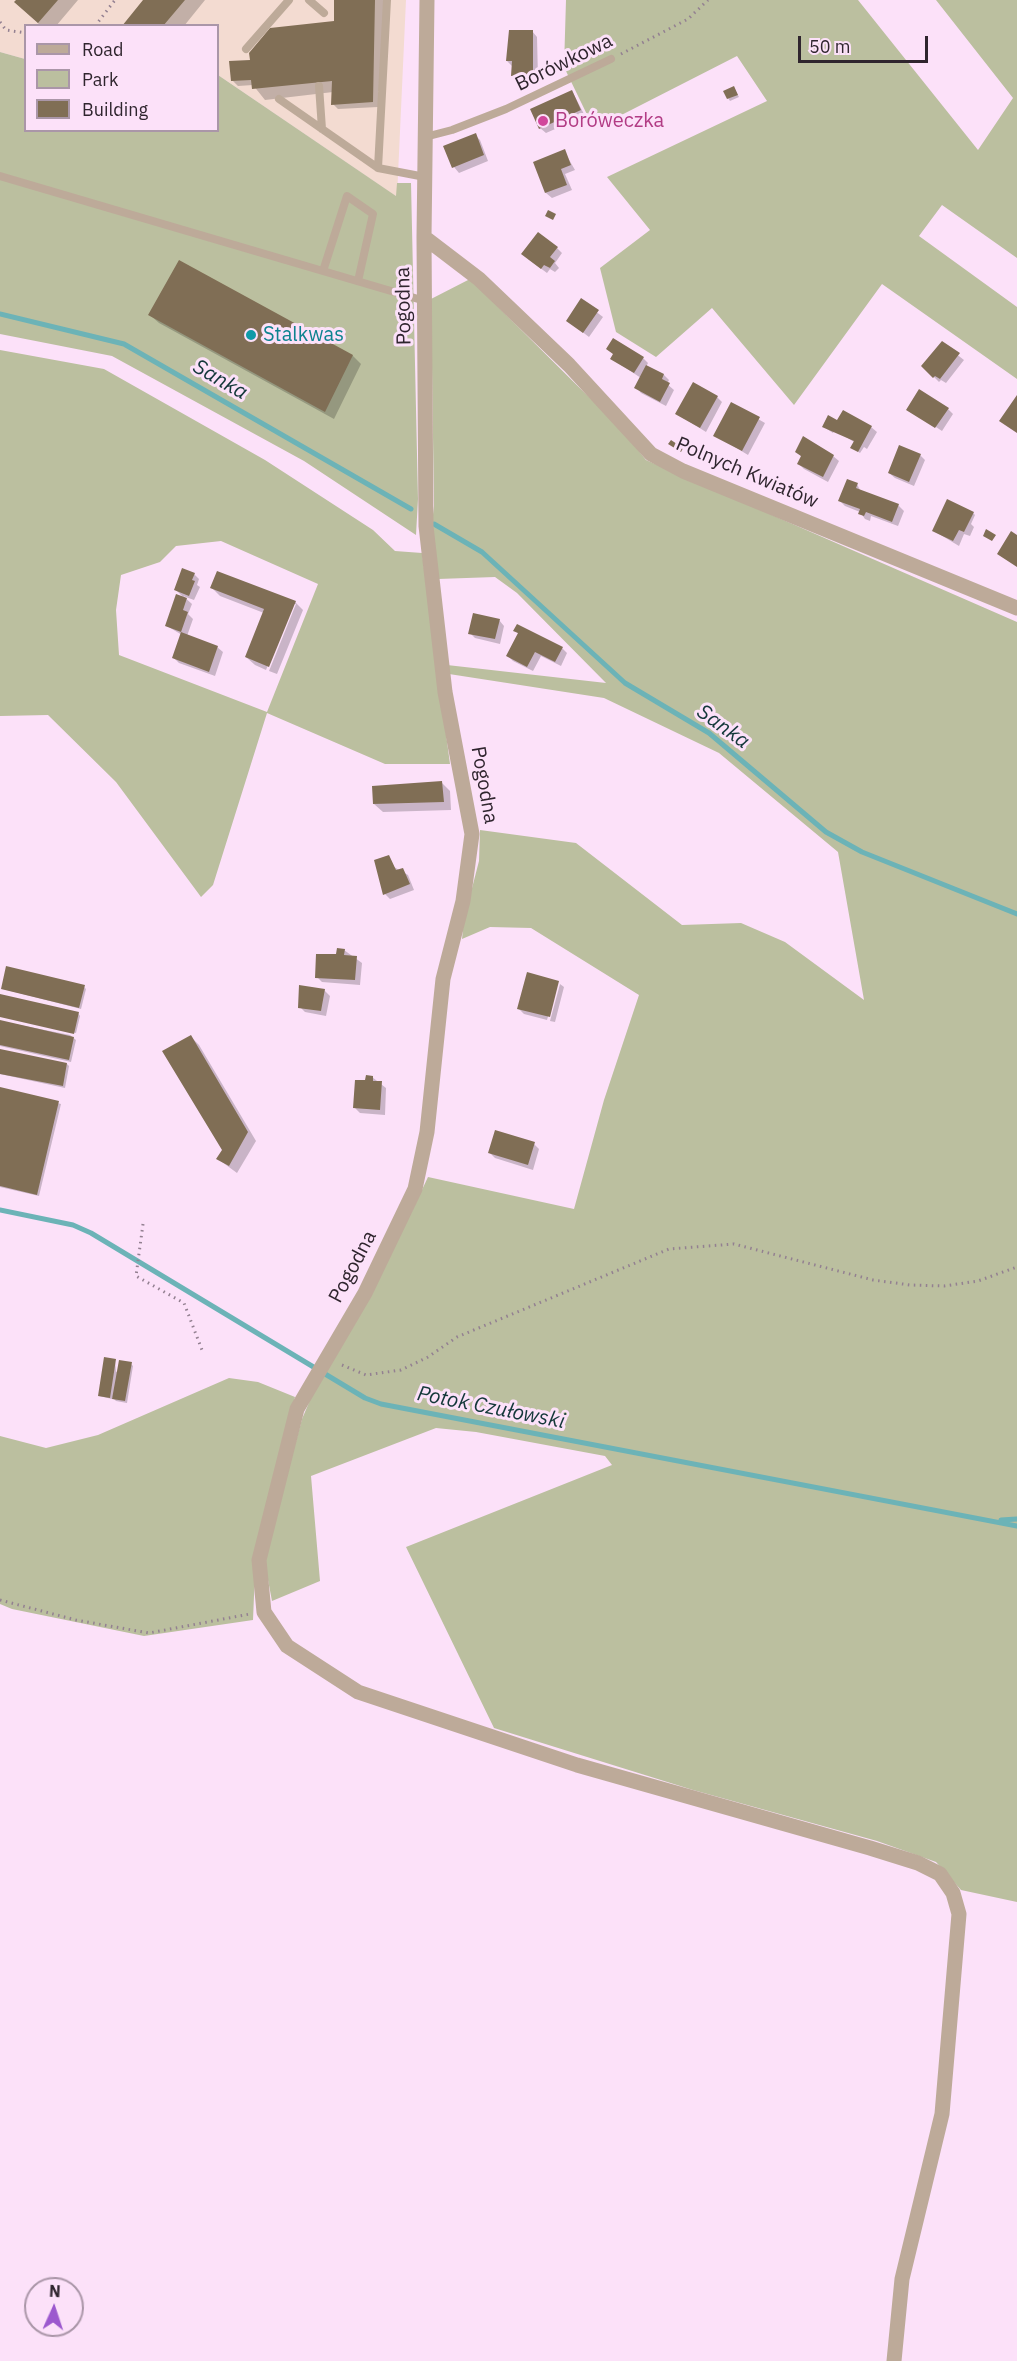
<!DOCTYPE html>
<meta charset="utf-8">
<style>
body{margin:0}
#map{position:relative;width:1017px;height:2361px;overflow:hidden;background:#fce1f9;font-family:"IBM Plex Sans",sans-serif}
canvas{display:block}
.legend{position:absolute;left:24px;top:24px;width:195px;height:108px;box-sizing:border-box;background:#fce1f9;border:2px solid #aa96a8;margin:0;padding:8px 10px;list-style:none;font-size:18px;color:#2f252e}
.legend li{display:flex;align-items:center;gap:12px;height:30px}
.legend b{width:30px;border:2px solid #aa96a8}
.north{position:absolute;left:24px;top:2277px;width:60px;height:60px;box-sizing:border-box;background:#fce1f9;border:2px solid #aa96a8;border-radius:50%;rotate:3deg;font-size:16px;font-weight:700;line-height:24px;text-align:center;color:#2f252e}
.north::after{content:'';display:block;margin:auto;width:21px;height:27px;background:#9c59ce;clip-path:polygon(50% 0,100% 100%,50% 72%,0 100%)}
.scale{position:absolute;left:798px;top:36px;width:130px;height:27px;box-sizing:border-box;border:3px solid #2f252e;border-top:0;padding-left:8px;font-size:18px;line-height:21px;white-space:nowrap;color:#2f252e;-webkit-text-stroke:4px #fce1f9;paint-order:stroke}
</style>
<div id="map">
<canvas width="1017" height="2361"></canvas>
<ul class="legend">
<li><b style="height:8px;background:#bdaa99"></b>Road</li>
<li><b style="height:16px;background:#bbbf9f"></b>Park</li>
<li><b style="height:16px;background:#806e55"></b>Building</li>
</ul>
<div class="north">N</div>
<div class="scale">50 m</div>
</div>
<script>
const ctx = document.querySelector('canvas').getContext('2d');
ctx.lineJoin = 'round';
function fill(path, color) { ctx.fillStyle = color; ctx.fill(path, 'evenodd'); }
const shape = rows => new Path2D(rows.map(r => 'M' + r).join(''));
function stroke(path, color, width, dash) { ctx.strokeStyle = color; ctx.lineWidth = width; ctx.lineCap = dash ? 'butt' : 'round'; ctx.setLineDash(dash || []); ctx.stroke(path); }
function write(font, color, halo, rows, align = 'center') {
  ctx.font = font + ' "IBM Plex Sans",sans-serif'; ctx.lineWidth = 6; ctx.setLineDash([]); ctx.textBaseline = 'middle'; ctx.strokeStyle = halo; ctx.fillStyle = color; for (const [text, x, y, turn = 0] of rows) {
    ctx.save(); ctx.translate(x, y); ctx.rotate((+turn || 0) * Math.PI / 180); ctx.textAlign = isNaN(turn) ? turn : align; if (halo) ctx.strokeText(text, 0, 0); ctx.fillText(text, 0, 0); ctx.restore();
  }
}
fill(shape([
 [0,0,406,0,397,197,218,75,218,26,26,26,25,59,0,52]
]), '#f3dbd1');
fill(shape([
 [566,0,858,0,978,150,1013,98,936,0,1017,0,1017,258,942,205,919,236,1017,307,1017,379,882,284,794,405,712,308,656,357,616,332,600,268,650,230,607,177,767,101,737,56,594,129,564,67],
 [0,52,25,59,26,130,218,130,218,75,396,196,397,183,411,183,418,499,416,535,304,461,112,356,0,334],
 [470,279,621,429,646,460,1017,622,1017,1902,961,1890,936,1862,877,1841,693,1790,494,1728,406,1547,612,1465,605,1456,476,1432,436,1428,311,1476,320,1581,272,1601,264,1559,302,1419,319,1379,412,1211,428,1177,574,1209,604,1100,639,995,531,928,490,927,462,939,464,919,479,861,480,830,576,843,682,925,741,923,785,942,864,1000,838,852,719,753,604,698,449,674,447,665,606,683,517,593,495,577,438,579,431,531,434,506,431,299],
 [0,350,104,369,265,460,373,530,395,551,422,553,450,764,385,764,267,713,213,885,201,897,116,782,48,715,0,716],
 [221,541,318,584,267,712,119,655,116,610,121,575,160,562,176,546],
 [229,1378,258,1382,295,1397,256,1547,253,1620,144,1636,12,1609,0,1604,0,1436,46,1448,98,1435]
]), '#bbbf9f');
fill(shape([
 [18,0,78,0,56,26,41,26,27,13],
 [145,0,205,0,184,26,124,26],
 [336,0,386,0,384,91,378,91,378,107,338,109,333,104,333,92,265,100,253,85,238,86,232,80,249,61,335,23],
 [532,31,537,37,538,78,518,80,513,75,513,67,507,61],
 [734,88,739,97,730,101,728,98],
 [572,91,585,116,546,133,540,128],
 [475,135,480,140,488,161,459,173,454,167],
 [564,151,575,170,565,174,572,190,552,198,546,193,535,163],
 [557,248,562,253,555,263,559,268,555,272,550,269,547,273,528,259],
 [180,262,353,356,361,364,334,419,159,323,150,315],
 [582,301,603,317,589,337,568,321],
 [942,343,964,360,946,383,941,380,939,382,923,366],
 [643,358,648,363,646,367,664,375,669,380,667,384,674,390,666,406,641,393,636,387,641,378,612,359],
 [717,397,722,402,706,432,677,414],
 [732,404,765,423,748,455,715,435],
 [948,409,953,414,942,431,912,411],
 [824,427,871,427,877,432,867,449,864,447,860,453,854,449,854,442,835,430,833,433],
 [797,452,833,456,839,461,828,482,804,469,799,464,802,457],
 [920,455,925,460,914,486,895,478,889,473],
 [857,484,861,492,898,505,904,511,898,526,871,516,870,521,865,519,860,512,845,506,840,501],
 [973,513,975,515,971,524,974,527,970,536,964,534,959,546,934,531],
 [194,574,199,579,197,585,200,587,194,600,183,596,192,604,188,614,193,619,187,636,217,647,223,652,215,676,179,663,174,658,182,635,167,626,184,598,176,590],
 [212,588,295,602,303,610,277,674,269,671,296,604,293,604,266,670,255,665,246,657,264,613,220,596],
 [499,620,504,626,500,644,475,638,470,633],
 [515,631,562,648,567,653,561,666,541,656,533,671,513,661,508,656,519,634],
 [442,783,450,791,451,810,383,812,374,804],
 [394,867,408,875,414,890,390,899,385,894],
 [344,950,362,963,360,985,322,982,317,977],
 [558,982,547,1020,524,1014,519,1009],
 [560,984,564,987,555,1022,550,1021],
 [84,987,86,989,81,1009,3,989],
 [324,990,330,996,326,1016,305,1012,300,1007],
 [0,1001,78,1013,80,1016,76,1033,0,1016],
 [0,1021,70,1035,76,1040,71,1062,0,1046],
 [191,1037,199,1045,256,1141,237,1173,218,1159,223,1150],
 [0,1051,67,1064,69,1066,65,1088,0,1074],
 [372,1077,386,1088,385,1115,360,1113,355,1108,367,1082],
 [0,1088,61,1104,39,1196,0,1187],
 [534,1144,539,1149,533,1170,495,1158,490,1153],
 [115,1361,116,1372,131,1364,133,1366,127,1403,116,1401,112,1397,112,1399,99,1396]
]), '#0003');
stroke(shape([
 [0,314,124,344,411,509],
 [434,524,482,552,625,683,709,733,826,832,862,852,1017,914],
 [0,1210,73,1225,91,1233,365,1398,381,1404,1017,1526],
 [1001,1520,1017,1519]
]), '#6cb3b7', 5);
fill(shape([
 [16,0,58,0,38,23,14,2],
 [143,0,185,0,163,26,122,26],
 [334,0,375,0,373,102,331,105,332,81,252,89,251,80,231,81,229,61,250,60,249,53,270,28,334,21],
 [509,30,533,30,533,74,511,76,512,61,506,61],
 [734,86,738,95,727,99,723,91],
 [572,90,581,110,539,129,530,109],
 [476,133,484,155,452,168,443,146],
 [565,149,571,165,561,169,567,185,545,193,533,162],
 [548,210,556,214,553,220,545,216],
 [538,232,558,247,550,257,555,261,550,268,544,265,541,269,521,254],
 [179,260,353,355,325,412,148,315],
 [581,298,599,310,583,333,566,321],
 [613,338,644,357,634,373,610,359,613,354,606,349],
 [942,341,960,353,940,379,935,376,933,378,921,366],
 [646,365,664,374,662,379,670,383,660,402,634,388],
 [693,382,718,396,700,428,675,414],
 [919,389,949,408,935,428,906,410],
 [1017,395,1017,433,999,421],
 [731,402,760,417,742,451,713,436],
 [843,410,872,426,858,452,850,448,854,441,822,427,828,415,837,420],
 [803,436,834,455,823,477,797,464,801,456,795,452],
 [671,440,683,448,681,452,668,444],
 [899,445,921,454,909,482,888,473],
 [847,479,858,483,856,488,899,504,892,522,866,512,864,516,858,514,860,509,838,501],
 [947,499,974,512,964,532,959,530,953,541,932,531],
 [986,529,996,535,992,541,983,536],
 [1011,531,1017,535,1017,567,997,554],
 [182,568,195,573,192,580,195,581,189,596,174,590],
 [217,571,296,601,269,667,245,657,264,609,210,588],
 [176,594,187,598,183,610,188,612,181,632,165,626],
 [473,613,500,619,495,639,468,634],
 [517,624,563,647,555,662,535,652,527,667,506,656,518,633,513,631],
 [181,632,218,646,209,672,172,658],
 [442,781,444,802,373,804,372,786],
 [389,855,396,870,403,868,410,884,383,895,374,860],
 [337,948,345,949,344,955,357,956,355,980,315,978,316,954,336,954],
 [6,966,85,985,79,1008,1,989],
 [527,972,559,981,550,1017,517,1009],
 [299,985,325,989,321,1011,298,1008],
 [0,994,79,1012,74,1034,0,1017],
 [0,1020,74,1037,69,1060,0,1045],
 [191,1035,248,1132,229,1166,216,1159,222,1150,162,1051],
 [0,1049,67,1063,63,1086,0,1074],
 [366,1075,373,1076,373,1081,382,1081,380,1110,353,1108,355,1080,365,1080],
 [0,1087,59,1101,37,1195,0,1186],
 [495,1130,535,1142,528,1165,488,1153],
 [104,1357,116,1359,110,1398,98,1396],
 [119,1360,132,1362,125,1401,112,1399]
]), '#806e55');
stroke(shape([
 [0,22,6,30,26,33],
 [95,26,115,0],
 [621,54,688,19,708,0],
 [143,1224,136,1276,184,1303,202,1350],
 [342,1365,366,1375,401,1370,428,1357,457,1337,669,1249,734,1244,873,1280,910,1285,944,1286,978,1281,1017,1267],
 [0,1600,76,1620,149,1633,250,1614]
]), '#938091', 3, [1.5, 4.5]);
stroke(shape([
 [309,0,324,13],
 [387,0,378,168,425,177],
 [246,49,289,0],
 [319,86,322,129],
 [279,99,378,168],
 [425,137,452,130,506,109,611,59],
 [0,176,425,301],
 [323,271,347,196,373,214,358,281]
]), '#bdaa99', 8);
stroke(shape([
 [427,0,424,237,426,526,445,692,472,834,463,901,443,979,427,1132,415,1189,365,1293,297,1409,259,1560,264,1612,287,1646,358,1692,577,1765,870,1848,918,1863,940,1874,953,1893,959,1914,942,2114,902,2279,894,2361],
 [424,237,479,279,569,365,651,454,683,471,1017,608]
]), '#bdaa99', 15);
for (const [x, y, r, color] of [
 [543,121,6,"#d1479c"],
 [251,335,6,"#0f9aa8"]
]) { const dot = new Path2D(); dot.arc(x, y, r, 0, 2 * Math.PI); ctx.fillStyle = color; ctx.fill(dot); stroke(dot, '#fce1f9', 2); }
write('20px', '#2f252e', '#fce1f9', [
 ["Borówkowa",564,63,-26],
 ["Pogodna",404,306,-91],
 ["Polnych Kwiatów",747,473,23],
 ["Pogodna",484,785,80],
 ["Pogodna",353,1267,-62]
]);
write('20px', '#b23c85', '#fce1f9', [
 ["Boróweczka",555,121]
], 'left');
write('20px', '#0d838f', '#fce1f9', [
 ["Stalkwas",263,335]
], 'left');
write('italic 21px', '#133739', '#fce1f9', [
 ["Sanka",220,380,30],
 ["Sanka",723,727,36],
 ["Potok Czułowski",491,1408,11]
]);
</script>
